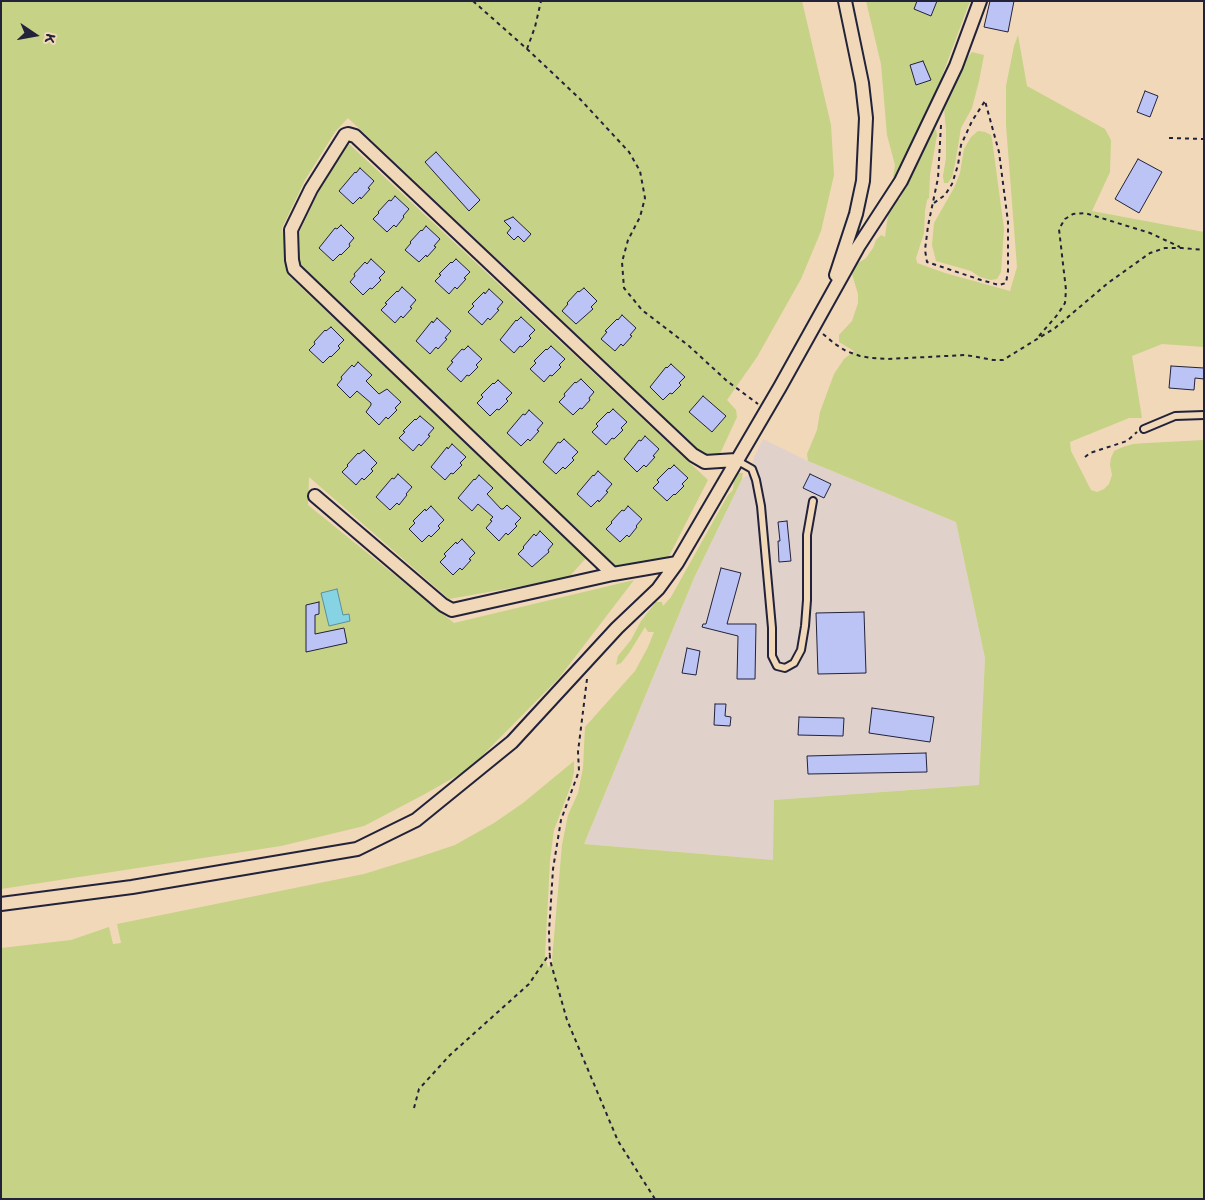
<!DOCTYPE html>
<style>
body{margin:0}
#map{position:relative;width:1205px;height:1200px;overflow:hidden;background:#f0d8b8;font-family:Itim,sans-serif}
canvas{display:block}
.frame{position:absolute;inset:0;border:2px solid #22223b;pointer-events:none}
.north{position:absolute;left:10px;top:10px;width:50px;height:50px;-webkit-text-stroke:4px #f0d8b8;paint-order:stroke;rotate:102deg;font-size:14px;font-weight:700;line-height:20px;text-align:center;color:#22223b}
.north::after{content:'';display:block;margin:auto;width:18px;height:22px;background:#22223b;clip-path:polygon(50% 0,100% 100%,50% 72%,0 100%)}
</style>
<div id="map">
<canvas width="1205" height="1200"></canvas>
<div class="frame"></div>
<div class="north">K</div>
</div>
<script>
const ctx = document.querySelector('canvas').getContext('2d');
ctx.lineJoin = 'round';
function fill(path, color) { ctx.fillStyle = color; ctx.fill(path, 'evenodd'); }
const shape = rows => new Path2D(rows.map(r => 'M' + r).join(''));
function stroke(path, color, width, dash) { ctx.strokeStyle = color; ctx.lineWidth = width; ctx.lineCap = dash ? 'butt' : 'round'; ctx.setLineDash(dash || []); ctx.stroke(path); }
fill(shape([
 [763,439,808,461,956,522,985,658,979,785,775,800,774,860,584,844,694,578,742,479,750,474,754,457]
]), '#e0d2cb');
fill(shape([
 [1,1,802,1,831,125,834,175,821,231,801,279,757,357,727,400,736,410,737,417,718,458,707,458,698,451,623,378,348,118,335,132,305,180,282,228,289,276,587,557,568,578,449,599,309,477,308,505,454,623,634,580,559,678,469,769,423,795,364,826,281,846,1,889],
 [866,1,970,1,936,92,892,185,895,165,887,135,881,64],
 [1018,35,1027,86,1105,129,1111,140,1110,172,1092,211,1204,232,1204,347,1162,344,1132,356,1142,418,1129,418,1070,442,1071,451,1091,490,1097,492,1104,489,1109,484,1112,475,1110,465,1111,458,1114,451,1123,447,1133,444,1147,443,1204,440,1204,1199,1,1199,1,948,71,940,109,927,113,944,121,943,117,924,364,874,419,857,455,845,494,823,523,803,574,761,574,772,571,785,554,830,550,860,545,956,548,968,553,961,552,960,562,845,568,815,578,793,583,768,585,727,635,671,648,647,654,632,648,632,645,627,629,653,621,663,616,665,618,656,631,640,641,621,656,602,662,602,663,606,671,597,728,495,733,490,734,481,739,473,743,473,742,479,694,578,584,844,773,860,774,800,979,785,985,658,956,522,808,461,807,454,817,430,820,412,834,374,844,359,854,351,839,342,839,335,852,321,858,303,858,294,852,274,857,264,866,258,873,248,876,240,881,235,885,237,890,200,900,199,909,176,932,131,934,129,936,130,937,135,930,175,929,198,927,200,925,211,924,233,916,258,917,263,945,273,1010,291,1017,267,1006,125,1006,86,1014,46],
 [972,52,984,55,979,81,972,108,961,128,955,164,952,177,948,183,944,183,943,176,946,158,946,130,944,107,949,92,965,61],
 [978,131,985,132,991,135,992,139,1004,229,1001,272,997,279,991,280,980,277,971,271,936,261,932,245,934,223,954,188,960,173,964,149,971,137],
 [348,143,708,480,667,560,614,567,297,261,297,237,318,193]
]), '#c6d286');
const water = shape([
 [337,589,343,615,349,614,350,621,329,626,321,593,337,589]
]);
fill(water, '#86d4e3');
stroke(water, '#5e8da0', 1);
const building = shape([
 [917,1,937,1,931,16,914,9,917,1],
 [990,1,1014,1,1008,32,984,27,990,1],
 [923,61,931,80,916,85,910,65,923,61],
 [1145,91,1158,96,1150,117,1137,112,1145,91],
 [436,152,480,200,469,211,425,162,436,152],
 [1138,159,1162,172,1139,213,1115,199,1138,159],
 [360,168,374,181,368,188,370,189,361,199,360,197,353,204,339,191,355,172,356,173,360,168],
 [395,196,409,209,403,216,404,217,396,227,394,225,387,232,373,219,379,213,378,212,389,200,391,201,395,196],
 [513,217,531,234,524,242,518,236,514,240,507,233,511,228,504,221,513,217],
 [341,225,354,238,349,244,350,246,341,255,340,254,333,261,319,248,335,228,337,229,341,225],
 [426,226,440,239,434,246,436,247,427,257,426,255,419,262,405,250,411,243,410,242,421,230,422,231,426,226],
 [371,259,385,272,379,278,381,280,372,289,370,288,363,295,350,282,355,276,354,274,365,262,367,264,371,259],
 [456,259,470,272,464,278,466,279,457,289,455,287,449,294,435,281,441,275,439,274,451,262,452,263,456,259],
 [402,287,416,300,410,307,412,308,403,318,401,316,395,323,381,310,387,304,385,303,397,291,398,292,402,287],
 [584,288,597,301,591,307,593,309,576,324,562,311,568,304,567,303,578,291,579,292,584,288],
 [489,289,503,302,497,309,499,310,490,320,488,318,482,325,468,312,474,306,472,304,484,292,485,294,489,289],
 [622,315,636,328,630,335,632,336,623,346,621,344,615,351,601,339,607,332,605,331,617,319,618,320,622,315],
 [521,317,535,330,529,336,531,338,522,347,520,346,514,353,500,340,516,320,517,321,521,317],
 [437,318,451,331,445,338,447,339,438,349,436,347,430,354,416,341,432,321,433,323,437,318],
 [331,327,344,340,338,346,340,348,331,357,330,356,323,363,309,350,315,344,314,342,325,330,326,331,331,327],
 [468,346,482,359,476,365,478,367,469,376,467,375,461,382,447,369,453,362,451,361,462,349,464,350,468,346],
 [551,346,565,359,559,365,561,367,552,376,550,375,544,382,530,369,536,363,534,361,546,349,547,350,551,346],
 [358,362,372,375,366,381,379,394,387,389,401,402,395,408,397,410,388,419,386,417,379,425,366,412,371,405,371,403,357,391,350,398,337,385,342,379,341,377,352,365,354,367,358,362],
 [671,364,685,377,679,383,681,385,672,394,670,393,663,400,650,387,666,367,667,368,671,364],
 [1171,366,1204,368,1204,379,1195,378,1194,390,1169,388,1171,366],
 [581,379,594,392,589,398,590,400,582,409,580,408,573,415,559,402,565,396,564,394,575,382,576,383,581,379],
 [498,380,512,393,506,399,508,401,499,410,497,409,490,416,477,403,483,397,481,395,493,383,494,384,498,380],
 [703,396,726,416,712,432,689,412,703,396],
 [613,409,627,422,621,428,623,430,614,439,612,438,606,445,592,432,598,426,596,424,608,412,609,413,613,409],
 [529,410,543,423,537,430,539,431,530,441,528,439,521,446,507,433,523,414,525,415,529,410],
 [420,416,434,428,428,435,430,436,421,446,419,444,413,451,399,438,405,432,403,431,415,419,416,420,420,416],
 [645,436,659,449,653,456,655,457,646,467,644,465,637,472,624,459,639,440,641,441,645,436],
 [564,439,578,452,572,458,574,460,565,469,563,467,556,474,543,462,558,442,560,443,564,439],
 [452,444,466,457,460,463,462,465,453,474,451,473,445,480,431,467,447,447,448,449,452,444],
 [364,450,377,463,371,469,373,471,364,480,362,478,356,485,342,472,348,466,347,465,358,453,359,454,364,450],
 [674,465,688,478,682,484,684,486,675,495,674,494,667,501,653,488,659,482,657,480,669,468,670,469,674,465],
 [598,471,612,484,606,491,608,492,599,502,598,500,591,507,577,494,593,475,594,476,598,471],
 [398,474,412,487,406,494,407,495,399,505,397,503,390,510,376,497,392,478,394,479,398,474],
 [810,474,831,484,824,498,803,488,810,474],
 [479,475,493,488,487,494,501,509,503,509,507,505,521,518,515,524,517,526,508,535,506,533,499,541,486,528,492,521,490,520,493,517,478,504,472,511,458,498,474,479,475,480,479,475],
 [431,506,444,520,438,526,440,528,431,537,429,535,422,542,409,529,415,523,413,521,425,509,426,511,431,506],
 [628,506,642,519,636,526,637,527,629,537,627,535,620,542,606,529,612,523,611,522,622,510,624,511,628,506],
 [787,521,791,561,779,562,778,541,780,541,778,522,787,521],
 [540,531,553,544,548,550,549,552,532,567,518,554,524,548,523,547,534,534,536,536,540,531],
 [462,539,475,553,469,559,471,560,462,570,460,568,453,575,440,562,446,556,444,554,456,542,457,544,462,539],
 [721,568,741,573,727,624,756,624,755,679,737,679,738,636,702,627,703,624,706,624,721,568],
 [319,602,319,614,315,615,315,634,344,628,347,643,306,652,306,605,319,602],
 [864,612,866,673,818,674,816,613,864,612],
 [687,648,700,651,696,675,682,673,687,648],
 [715,704,726,704,725,716,731,717,730,726,714,725,715,704],
 [872,708,934,717,930,742,869,733,872,708],
 [799,717,844,718,843,736,798,735,799,717],
 [926,753,927,772,808,774,807,756,926,753]
]);
fill(building, '#bcc4f6');
stroke(building, '#22223b', 1);
const service = shape([
 [1144,429,1175,416,1204,415],
 [736,460,752,469,756,480,761,506,772,628,772,656,777,666,785,668,794,663,801,650,805,626,807,600,807,535,813,501]
]);
const minor = shape([
 [836,275,856,214,863,181,866,118,862,83,845,1],
 [315,496,443,605,452,610,613,574,677,563],
 [613,574,294,269,292,260,291,230,311,189,345,135,348,134,355,136,693,455,705,462,736,460],
 [1,904,132,887,357,849,416,820,512,742,617,628,658,589,677,563,780,387,858,247,901,181,956,66,980,1]
]);
stroke(service, '#22223b', 10);
stroke(minor, '#22223b', 16);
stroke(shape([
 [473,1,527,49,580,99,629,152,640,171,645,198,640,217,628,240,622,262,624,288,642,310,689,346,727,381,758,404],
 [527,49,535,27,541,1],
 [941,125,938,178,928,226,925,250,927,262,981,280,999,285,1006,283,1008,271,1008,222,999,152,985,101],
 [1169,138,1204,139],
 [934,203,945,195,952,184,958,165,961,145,972,121,985,101],
 [823,334,835,344,846,351,860,356,872,358,888,359,966,355,993,360,1003,360,1055,328,1108,283,1150,253,1165,248,1182,248,1204,250],
 [1039,336,1058,314,1065,303,1066,290,1059,229,1065,219,1073,214,1085,213,1150,233,1180,247],
 [1085,457,1090,453,1127,441,1137,432],
 [587,679,578,752,579,771,561,820,553,869,549,932,550,960,567,1020,618,1141,655,1199],
 [414,1108,419,1089,450,1055,529,984,550,953]
]), '#22223b', 2, [4, 4]);
stroke(service, '#f0d8b8', 6);
stroke(minor, '#f0d8b8', 12);
</script>
